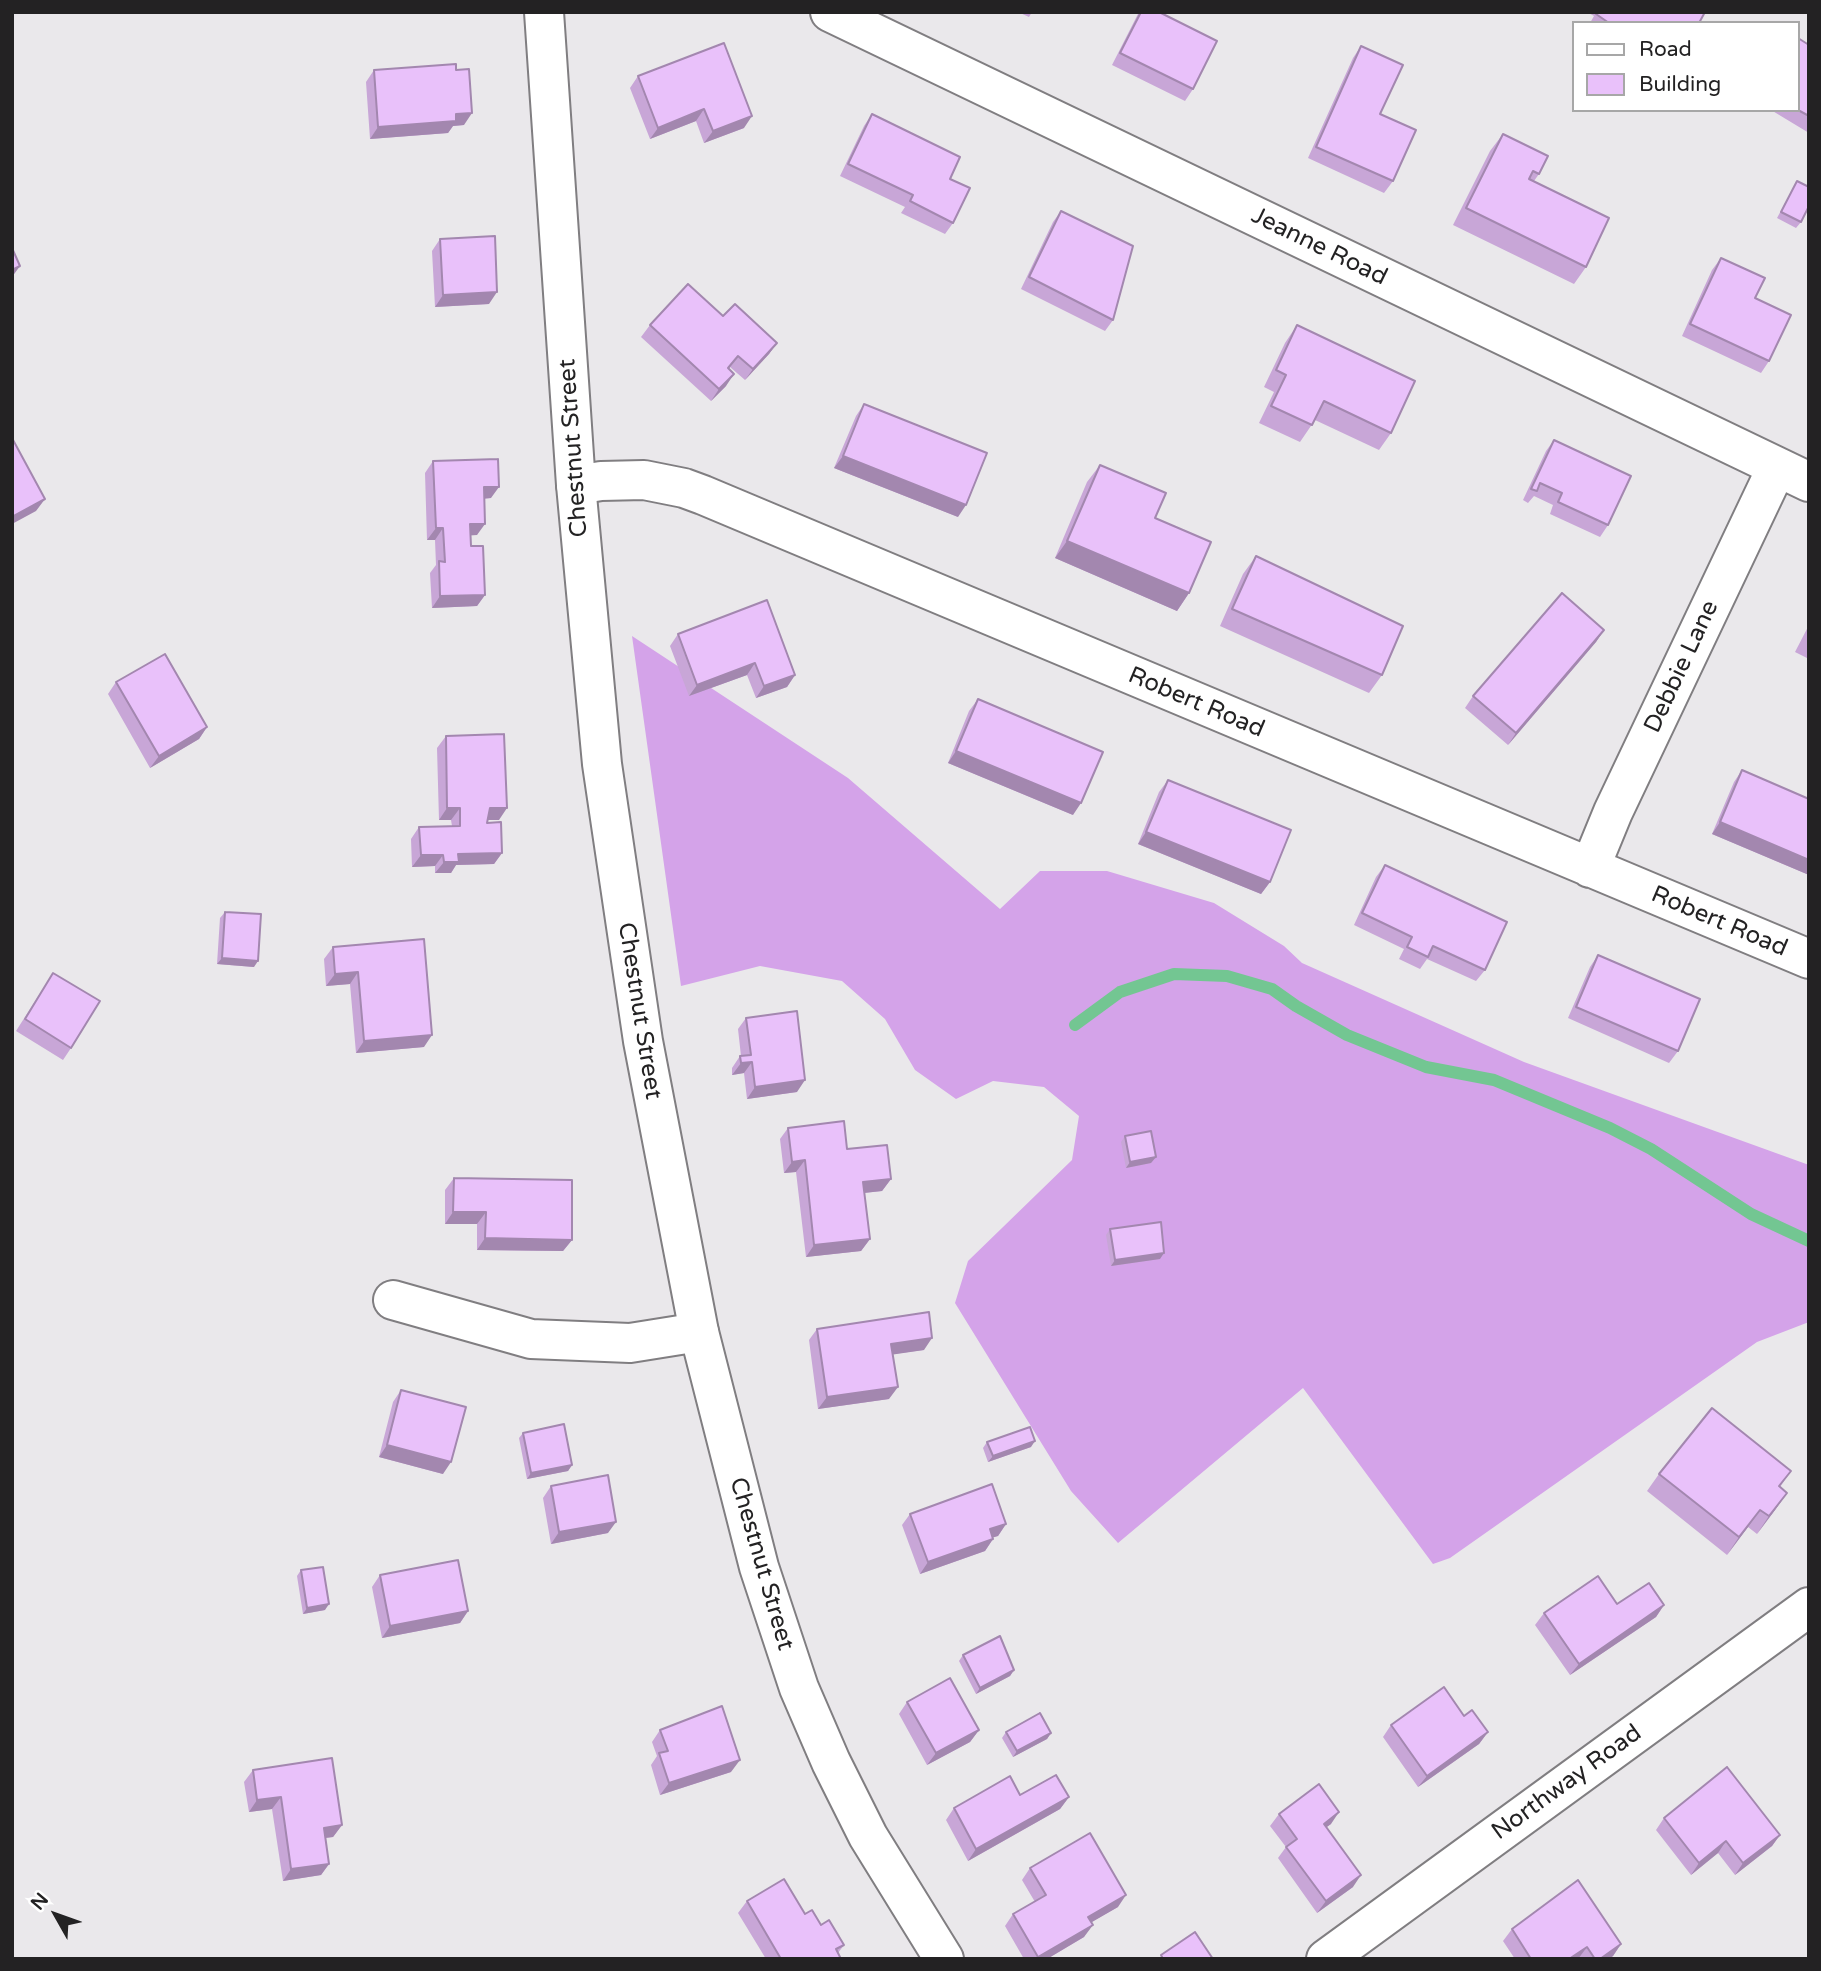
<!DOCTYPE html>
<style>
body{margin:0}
#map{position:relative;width:1821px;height:1971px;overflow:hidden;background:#eae8eb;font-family:"Varela Round",sans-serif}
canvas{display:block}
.frame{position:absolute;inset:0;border:14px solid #232223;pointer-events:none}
.legend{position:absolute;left:1572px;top:21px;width:228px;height:91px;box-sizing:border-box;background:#fff;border:2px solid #a7a7a7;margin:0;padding:9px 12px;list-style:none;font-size:21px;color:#232223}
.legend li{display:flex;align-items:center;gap:14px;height:35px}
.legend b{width:35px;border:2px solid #a7a7a7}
.north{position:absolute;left:21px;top:1880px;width:70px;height:70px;-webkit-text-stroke:5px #fff;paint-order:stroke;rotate:310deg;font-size:19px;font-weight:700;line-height:28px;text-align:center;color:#232223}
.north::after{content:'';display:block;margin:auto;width:24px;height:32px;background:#232223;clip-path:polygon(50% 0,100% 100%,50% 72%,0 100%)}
</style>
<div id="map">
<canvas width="1821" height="1971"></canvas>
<div class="frame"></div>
<ul class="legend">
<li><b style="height:9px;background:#fff"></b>Road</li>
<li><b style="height:19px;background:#e9c1fa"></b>Building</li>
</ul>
<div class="north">N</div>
</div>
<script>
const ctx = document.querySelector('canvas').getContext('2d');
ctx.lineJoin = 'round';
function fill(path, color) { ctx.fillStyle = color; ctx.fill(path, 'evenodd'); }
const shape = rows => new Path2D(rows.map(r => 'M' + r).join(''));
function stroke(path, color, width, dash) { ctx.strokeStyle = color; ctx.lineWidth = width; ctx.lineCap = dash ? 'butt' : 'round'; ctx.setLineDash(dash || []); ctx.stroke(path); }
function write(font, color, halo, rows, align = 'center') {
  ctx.font = font + ' "Varela Round",sans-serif'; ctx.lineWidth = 5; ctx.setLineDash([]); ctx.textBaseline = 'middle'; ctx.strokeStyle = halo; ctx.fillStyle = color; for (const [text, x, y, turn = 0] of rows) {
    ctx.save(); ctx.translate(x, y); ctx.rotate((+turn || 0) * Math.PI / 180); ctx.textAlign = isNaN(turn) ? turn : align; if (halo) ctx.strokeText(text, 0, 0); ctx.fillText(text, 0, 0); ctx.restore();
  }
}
fill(shape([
 [632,636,848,778,1000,909,1040,871,1107,871,1214,903,1284,946,1302,963,1524,1062,1809,1165,1809,1322,1757,1342,1450,1558,1433,1564,1303,1388,1118,1543,1071,1491,955,1303,968,1261,1072,1160,1079,1116,1044,1087,993,1081,956,1099,915,1070,885,1019,842,981,760,966,681,986]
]), '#d4a3e9');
stroke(shape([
 [1075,1025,1120,992,1174,974,1227,976,1272,989,1296,1006,1347,1035,1426,1067,1494,1080,1610,1128,1651,1149,1751,1214,1809,1241]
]), '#73c692', 12);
const street = shape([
 [830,12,1809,482],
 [576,485,601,481,644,480,684,488,703,495,1809,959],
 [1590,868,1613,812,1777,467],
 [393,1300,531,1339,630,1343,699,1332],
 [1326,1959,1809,1607]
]);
const secondary = shape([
 [544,12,576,485,602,764,643,1041,699,1332,759,1567,799,1688,831,1762,868,1836,944,1959]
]);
stroke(street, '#807e81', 42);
stroke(secondary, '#807e81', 42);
stroke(street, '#fff', 38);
stroke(secondary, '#fff', 38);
fill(shape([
 [1018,12,1032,12,1029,17],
 [1139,12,1159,12,1193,89,1185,101,1112,65],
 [1587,12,1705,12,1699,23,1590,23,1594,16],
 [1809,45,1809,133,1771,110,1798,110],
 [1361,46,1380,114,1393,181,1384,193,1308,158,1353,58],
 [374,70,456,70,464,125,453,126,448,133,370,139,366,82],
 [638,76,744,128,704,143,696,121,650,139,630,88],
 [872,114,950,179,953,223,945,234,901,213,905,207,840,176,864,126],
 [1503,134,1539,174,1534,181,1586,267,1574,284,1453,225,1490,151],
 [1797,181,1801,222,1796,228,1777,218],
 [1061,211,1113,320,1105,331,1021,289,1053,222],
 [440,239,489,304,435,307,432,251],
 [1721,258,1755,298,1769,361,1761,373,1682,336,1712,270],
 [723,316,777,343,769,354,745,380,730,367,726,386,711,401,641,337,650,325],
 [1297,325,1391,433,1379,450,1315,420,1300,442,1259,423,1274,392,1264,387,1285,343],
 [864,404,958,517,834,468,856,416],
 [1554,440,1608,525,1600,537,1550,514,1553,505,1534,496,1528,503,1523,500,1546,451],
 [433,461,491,498,484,499,477,535,471,535,471,546,485,595,477,606,432,608,430,573,436,565,435,540,427,540,425,473],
 [1100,465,1155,518,1189,593,1177,611,1055,558,1087,482],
 [1256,556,1382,675,1369,693,1220,626,1243,574],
 [1809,625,1809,659,1795,652],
 [1604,630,1596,642,1508,745,1465,708,1473,696],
 [678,634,795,675,787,687,756,698,747,675,689,696,670,646],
 [116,682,207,727,199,739,150,768,108,694],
 [978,699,1073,815,948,763,969,711],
 [446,736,499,820,488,820,487,823,502,853,494,864,456,865,451,873,435,873,435,866,412,867,411,839,419,827,452,826,451,820,439,820,437,748],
 [1742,770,1809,799,1809,875,1712,834,1734,782],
 [1168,780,1270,882,1261,894,1138,844,1159,792],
 [1385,865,1485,970,1476,981,1427,959,1420,969,1399,959,1404,949,1354,925,1376,877],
 [225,912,254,967,217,964,220,918],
 [424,939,424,1047,356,1053,350,984,326,986,324,959,333,947],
 [1598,955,1678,1051,1669,1063,1568,1018,1590,967],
 [53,973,71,1048,63,1060,16,1031],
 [746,1018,797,1092,747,1099,744,1073,732,1075,732,1068,740,1056,741,1056,738,1029],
 [788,1128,847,1149,891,1179,882,1191,864,1193,870,1239,861,1251,806,1257,796,1172,784,1173,780,1139],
 [1125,1136,1156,1157,1151,1163,1126,1168,1121,1142],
 [454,1178,572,1240,563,1251,477,1250,477,1224,445,1224,445,1190],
 [1110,1229,1160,1259,1111,1266,1106,1235],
 [817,1329,924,1350,893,1354,889,1399,818,1409,809,1340],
 [401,1390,443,1474,379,1457,393,1402],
 [523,1433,572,1465,568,1471,527,1479,519,1438],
 [987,1442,1031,1447,988,1462,983,1448],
 [1791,1471,1780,1487,1787,1493,1775,1510,1757,1534,1748,1527,1727,1555,1647,1491,1659,1474],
 [551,1486,608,1533,551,1544,543,1498],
 [910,1514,1006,1524,998,1536,993,1537,993,1539,985,1551,920,1574,902,1525],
 [301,1570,325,1610,303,1614,297,1576],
 [380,1575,468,1611,460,1623,382,1638,372,1587],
 [1617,1604,1664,1605,1656,1617,1570,1675,1535,1625,1544,1613],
 [963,1655,1014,1670,1010,1676,976,1694,959,1661],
 [907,1702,979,1730,970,1742,927,1765,899,1714],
 [1464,1716,1488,1732,1479,1744,1418,1787,1383,1737,1391,1725],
 [660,1730,731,1772,660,1795,651,1765,657,1756,652,1742],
 [1006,1732,1051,1733,1047,1739,1013,1757,1002,1738],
 [253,1770,342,1825,333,1837,325,1838,329,1864,321,1875,283,1881,272,1809,249,1812,244,1782],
 [1020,1795,1069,1797,1060,1809,968,1861,946,1820,954,1808],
 [1279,1814,1331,1824,1326,1827,1353,1887,1317,1913,1278,1858,1286,1847,1270,1826],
 [1664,1818,1780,1835,1772,1846,1735,1875,1718,1853,1691,1875,1656,1830],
 [1030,1868,1118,1907,1091,1922,1084,1937,1047,1959,1024,1959,1005,1926,1013,1914,1035,1902,1022,1880],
 [747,1901,805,1914,821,1925,844,1945,838,1953,841,1959,766,1959,738,1913],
 [1512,1929,1621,1944,1613,1956,1609,1959,1515,1959,1503,1941]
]), '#c8a6d7');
fill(shape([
 [704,109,696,121,650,139,658,128],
 [472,113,464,125,453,126,448,133,370,139,378,127,456,114],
 [752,116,744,128,704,143,713,131],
 [20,266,12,277,12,270],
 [497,292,489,304,435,307,443,295],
 [777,343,769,354,745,380,753,369],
 [734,374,726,386,711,401,719,389],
 [843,456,966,505,958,517,834,468],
 [484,487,499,487,491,498,475,499],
 [45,499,36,511,12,524,12,517],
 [470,524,485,524,477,535,462,536],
 [436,528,443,528,435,540,427,540],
 [1067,541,1189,593,1177,611,1055,558],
 [485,595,477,606,432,608,440,596],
 [1604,630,1596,642,1508,745,1516,733],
 [755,663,747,675,689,696,697,685],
 [795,675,787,687,756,698,764,686],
 [207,727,199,739,150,768,159,756],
 [956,751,1081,803,1073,815,948,763],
 [447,808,460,808,451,820,439,820],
 [490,808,507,808,499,820,482,820],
 [1720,822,1809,860,1809,875,1712,834],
 [1146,832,1270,882,1261,894,1138,844],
 [502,853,494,864,456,865,451,873,435,873,444,862,458,854],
 [421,855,443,855,435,866,412,867],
 [222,958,258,961,254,967,217,964],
 [358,972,350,984,326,986,335,974],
 [432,1035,424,1047,356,1053,364,1041],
 [752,1062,744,1073,732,1075,741,1063],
 [805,1080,797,1092,747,1099,755,1087],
 [1156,1157,1151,1163,1126,1168,1130,1162],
 [805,1160,796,1172,784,1173,792,1162],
 [891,1179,882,1191,854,1194,863,1182],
 [453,1212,486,1212,477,1224,445,1224],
 [485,1238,572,1240,563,1251,477,1250],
 [870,1239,861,1251,806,1257,814,1245],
 [1164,1253,1160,1259,1111,1266,1115,1260],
 [932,1338,924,1350,883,1356,891,1344],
 [898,1387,889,1399,818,1409,827,1397],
 [1035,1441,1031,1447,988,1462,993,1456],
 [387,1445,451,1462,443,1474,379,1457],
 [572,1465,568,1471,527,1479,531,1473],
 [1787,1493,1775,1510,1757,1534,1769,1516],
 [1760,1510,1748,1527,1727,1555,1739,1537],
 [616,1522,608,1533,551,1544,559,1532],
 [1006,1524,998,1536,981,1541,990,1529],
 [993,1539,985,1551,920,1574,928,1562],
 [329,1604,325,1610,303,1614,307,1608],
 [1664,1605,1656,1617,1570,1675,1579,1664],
 [468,1611,460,1623,382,1638,390,1626],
 [1014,1670,1010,1676,976,1694,980,1688],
 [979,1730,970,1742,927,1765,936,1753],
 [1488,1732,1479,1744,1418,1787,1427,1776],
 [1051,1733,1047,1739,1013,1757,1017,1751],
 [740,1760,731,1772,660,1795,669,1783],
 [281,1797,272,1809,249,1812,257,1800],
 [1069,1797,1060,1809,968,1861,976,1849],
 [1339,1812,1331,1824,1316,1835,1324,1824],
 [342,1825,333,1837,316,1839,324,1828],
 [1780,1835,1772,1846,1735,1875,1743,1863],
 [1726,1841,1718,1853,1691,1875,1699,1863],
 [329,1864,321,1875,283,1881,291,1869],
 [1361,1875,1353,1887,1317,1913,1326,1901],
 [1126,1895,1118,1907,1080,1929,1088,1917],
 [1093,1925,1084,1937,1047,1959,1037,1959,1038,1957],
 [1621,1944,1613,1956,1609,1959,1600,1959],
 [1587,1947,1578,1959,1569,1959]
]), '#a387af');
const building = shape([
 [1141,12,1159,12,1217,41,1193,89,1120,53,1141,12],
 [1598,12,1705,12,1699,23,1609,23,1596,14,1598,12],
 [1798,38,1809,45,1809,116,1798,110,1798,38],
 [724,43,752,116,713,131,704,109,658,128,638,76,724,43],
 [1361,46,1403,65,1380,114,1416,130,1393,181,1316,147,1361,46],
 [456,64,456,70,469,69,472,113,456,114,456,121,378,127,374,70,456,64],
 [872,114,960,157,950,179,970,188,953,223,910,201,913,195,848,164,872,114],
 [1503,134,1548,156,1539,174,1533,171,1529,179,1609,218,1586,267,1466,208,1503,134],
 [1797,181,1809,187,1809,206,1801,222,1781,212,1797,181],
 [1061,211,1133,246,1113,320,1029,277,1061,211],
 [495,236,497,292,443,295,440,239,495,236],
 [12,248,20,266,12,270,12,248],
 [1721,258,1765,278,1755,298,1791,315,1769,361,1690,324,1721,258],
 [688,284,723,316,735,304,777,343,753,369,738,356,728,368,734,374,719,389,650,325,688,284],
 [1297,325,1415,381,1391,433,1324,401,1312,425,1271,406,1286,375,1276,370,1297,325],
 [864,404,987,453,966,505,843,456,864,404],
 [12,438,45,499,12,517,12,438],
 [1554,440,1631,476,1608,525,1558,502,1562,493,1540,483,1537,491,1531,489,1554,440],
 [498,459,499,487,484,487,485,524,470,524,471,546,483,546,485,595,440,596,439,561,445,562,443,528,436,528,433,461,498,459],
 [1100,465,1166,493,1155,518,1211,542,1189,593,1067,541,1100,465],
 [1256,556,1403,626,1382,675,1232,609,1256,556],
 [1562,593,1604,630,1516,733,1473,696,1562,593],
 [767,600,795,675,764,686,755,663,697,685,678,634,767,600],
 [165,654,207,727,159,756,116,682,165,654],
 [978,699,1103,752,1081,803,956,751,978,699],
 [504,734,507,808,490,808,487,823,501,822,502,853,458,854,459,862,444,862,443,855,421,855,419,827,460,826,460,808,447,808,446,736,504,734],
 [1742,770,1809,799,1809,860,1720,822,1742,770],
 [1168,780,1291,830,1270,882,1146,832,1168,780],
 [1385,865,1507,922,1485,970,1433,946,1428,957,1407,947,1412,937,1362,913,1385,865],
 [225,912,261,914,258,961,222,958,225,912],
 [424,939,432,1035,364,1041,358,972,335,974,333,947,424,939],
 [1598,955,1700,999,1678,1051,1576,1007,1598,955],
 [53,973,100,1001,71,1048,25,1019,53,973],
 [797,1011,805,1080,755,1087,752,1062,741,1063,740,1056,751,1055,746,1018,797,1011],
 [844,1121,847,1149,887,1145,891,1179,863,1182,870,1239,814,1245,805,1160,792,1162,788,1128,844,1121],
 [1151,1131,1156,1157,1130,1162,1125,1136,1151,1131],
 [454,1178,572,1180,572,1240,485,1238,486,1212,453,1212,454,1178],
 [1161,1222,1164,1253,1115,1260,1110,1229,1161,1222],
 [929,1312,932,1338,891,1344,898,1387,827,1397,817,1329,929,1312],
 [401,1390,466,1407,451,1462,387,1445,401,1390],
 [1712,1408,1791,1471,1779,1486,1787,1493,1769,1516,1760,1510,1739,1537,1659,1474,1712,1408],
 [564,1424,572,1465,531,1473,523,1433,564,1424],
 [1030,1427,1035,1441,993,1456,987,1442,1030,1427],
 [608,1475,616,1522,559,1532,551,1486,608,1475],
 [992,1484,1006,1524,990,1529,993,1539,928,1562,910,1514,992,1484],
 [458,1560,468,1611,390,1626,380,1575,458,1560],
 [323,1567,329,1604,307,1608,301,1570,323,1567],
 [1598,1576,1617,1604,1649,1583,1664,1605,1579,1664,1544,1613,1598,1576],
 [1000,1636,1014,1670,980,1688,963,1655,1000,1636],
 [950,1678,979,1730,936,1753,907,1702,950,1678],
 [1444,1687,1464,1716,1472,1710,1488,1732,1427,1776,1391,1725,1444,1687],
 [722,1706,740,1760,669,1783,659,1753,668,1751,660,1730,722,1706],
 [1040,1713,1051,1733,1017,1751,1006,1732,1040,1713],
 [332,1758,342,1825,324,1828,329,1864,291,1869,281,1797,257,1800,253,1770,332,1758],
 [1727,1767,1780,1835,1743,1863,1726,1841,1699,1863,1664,1818,1727,1767],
 [1056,1775,1069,1797,976,1849,954,1808,1010,1776,1020,1795,1056,1775],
 [1319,1784,1339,1812,1324,1824,1361,1875,1326,1901,1286,1847,1297,1839,1279,1814,1319,1784],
 [1090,1833,1126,1895,1088,1917,1093,1925,1038,1957,1013,1914,1046,1895,1030,1868,1090,1833],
 [784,1879,805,1914,812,1910,821,1925,829,1920,844,1945,836,1949,841,1959,781,1959,747,1901,784,1879],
 [1578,1880,1621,1944,1600,1959,1595,1959,1587,1947,1569,1959,1531,1959,1512,1929,1578,1880],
 [1195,1932,1213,1959,1163,1959,1161,1955,1195,1932]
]);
fill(building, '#e9c1fa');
stroke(building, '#a387af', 2);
write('24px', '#232223', '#fff', [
 ["Jeanne Road",1319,247,26],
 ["Chestnut Street",574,448,-94],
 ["Debbie Lane",1682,667,-65],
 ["Robert Road",1196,703,23],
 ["Robert Road",1719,922,23],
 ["Chestnut Street",639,1011,81],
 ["Chestnut Street",761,1564,74],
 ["Northway Road",1567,1783,-36]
]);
</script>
